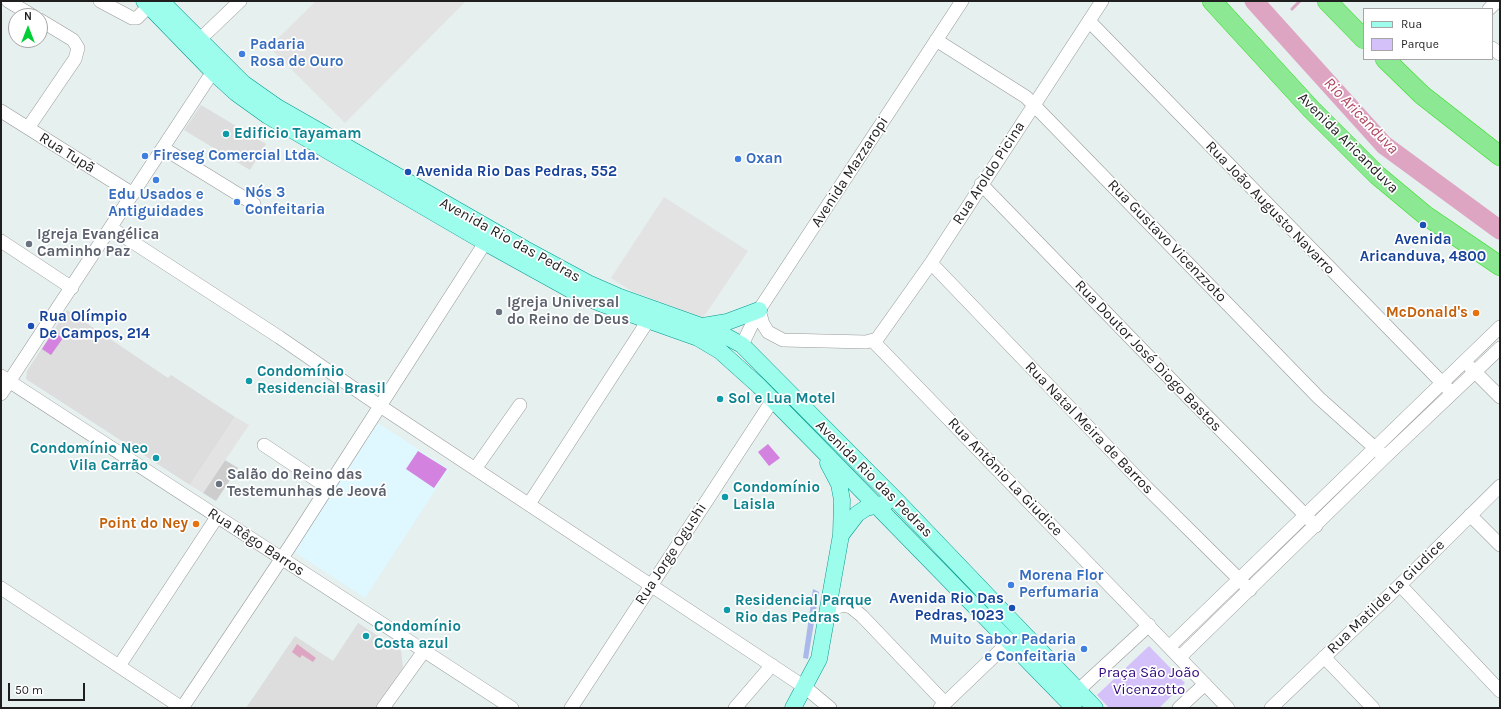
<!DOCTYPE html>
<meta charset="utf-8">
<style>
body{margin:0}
#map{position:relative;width:1501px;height:709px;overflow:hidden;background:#e5f0ef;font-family:Karla,sans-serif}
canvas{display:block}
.frame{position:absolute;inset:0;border:2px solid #1f1f1f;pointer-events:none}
.legend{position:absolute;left:1363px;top:8px;width:130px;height:52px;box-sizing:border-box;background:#fff;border:1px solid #a5a5a5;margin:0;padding:5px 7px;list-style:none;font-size:12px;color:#1f1f1f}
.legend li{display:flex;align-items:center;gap:8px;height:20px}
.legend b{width:20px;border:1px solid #a5a5a5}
.north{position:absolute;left:8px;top:8px;width:40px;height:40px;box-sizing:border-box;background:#fff;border:1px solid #a5a5a5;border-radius:50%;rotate:0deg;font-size:11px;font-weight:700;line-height:16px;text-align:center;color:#1f1f1f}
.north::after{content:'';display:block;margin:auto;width:14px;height:18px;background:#00ce34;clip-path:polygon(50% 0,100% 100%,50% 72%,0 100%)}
.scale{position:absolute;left:8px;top:683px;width:77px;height:18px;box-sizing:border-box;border:2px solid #1f1f1f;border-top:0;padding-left:5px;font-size:12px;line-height:14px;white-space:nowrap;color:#1f1f1f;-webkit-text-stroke:3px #fff;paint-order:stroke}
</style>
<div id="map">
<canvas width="1501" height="709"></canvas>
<div class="frame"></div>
<ul class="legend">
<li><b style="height:5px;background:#9dfdec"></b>Rua</li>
<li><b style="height:11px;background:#d4c1fa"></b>Parque</li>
</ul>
<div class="north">N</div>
<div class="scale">50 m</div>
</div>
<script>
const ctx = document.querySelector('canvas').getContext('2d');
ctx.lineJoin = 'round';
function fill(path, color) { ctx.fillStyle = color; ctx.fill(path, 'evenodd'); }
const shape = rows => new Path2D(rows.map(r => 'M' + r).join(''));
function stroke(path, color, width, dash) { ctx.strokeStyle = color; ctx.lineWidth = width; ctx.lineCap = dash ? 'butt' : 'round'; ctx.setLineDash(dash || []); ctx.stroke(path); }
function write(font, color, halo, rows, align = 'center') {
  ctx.font = font + ' Karla,sans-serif'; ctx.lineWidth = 3.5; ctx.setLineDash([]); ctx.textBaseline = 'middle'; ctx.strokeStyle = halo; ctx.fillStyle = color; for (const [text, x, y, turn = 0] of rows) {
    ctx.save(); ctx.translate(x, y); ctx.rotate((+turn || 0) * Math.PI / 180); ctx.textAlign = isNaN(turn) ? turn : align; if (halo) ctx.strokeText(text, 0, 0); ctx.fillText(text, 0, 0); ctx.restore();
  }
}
fill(shape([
 [201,105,266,144,250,170,184,130],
 [67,310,168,378,171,375,235,417,190,485,26,379,27,371],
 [358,623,401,651,403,668,375,708,246,708,295,636,333,661]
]), '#dcdddc');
fill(shape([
 [378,423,449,469,365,598,296,553,296,549]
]), '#dff7ff');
fill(shape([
 [225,460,238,468,216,501,203,493]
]), '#cdcdcd');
fill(shape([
 [813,589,819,592,808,659,803,658]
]), '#aab9ea');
fill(shape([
 [1149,646,1185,683,1159,708,1109,708,1097,695]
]), '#d4c1fa');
fill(shape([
 [53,332,63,338,51,355,42,349],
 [768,444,780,458,769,466,758,452],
 [418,451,447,469,434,488,406,469]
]), '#d382e0');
fill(shape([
 [316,1,466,1,345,123,269,47],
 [664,197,748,251,703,318,633,292,611,278],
 [235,417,249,425,203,493,190,485]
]), '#e3e3e3');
fill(shape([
 [297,644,316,658,313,662,302,655,300,658,292,652]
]), '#dea5c2');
stroke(shape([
 [1292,9,1300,1]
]), '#dea5c2', 3);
stroke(shape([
 [1254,1,1384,145,1500,230]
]), '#dea5c2', 19);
const minor = shape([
 [8,1,33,16],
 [100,1,132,18,137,18,149,6],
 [1489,9,1497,1],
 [1089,21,1452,393],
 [936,40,1026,97,1319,398,1385,457],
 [194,45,240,1],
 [1492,48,1500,54],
 [1,111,133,194],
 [28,128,75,59,78,48,73,40,40,20],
 [163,148,254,204],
 [981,184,1187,396,1316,526],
 [111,228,279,337,368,398,806,688,830,708],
 [1,241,72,288],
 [931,263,1147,488,1250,590],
 [759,310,763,324,768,332,783,340,866,342,877,339,931,263,1102,1],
 [873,341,1228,708],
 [742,345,759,310,962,1],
 [1470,367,1500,397],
 [1,376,512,708],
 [1,394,208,79,214,73],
 [264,445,327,487],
 [475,469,520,405],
 [529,504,653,313],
 [1470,515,1500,545],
 [1400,585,1500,691],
 [1,588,182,708],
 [827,612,842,605,851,607,862,616,945,703],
 [1170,646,1500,327],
 [1180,657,1385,457,1500,348],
 [1324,657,1373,708],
 [119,666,217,517],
 [1071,697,1149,625],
 [182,708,290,546,490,235],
 [383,708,424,651],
 [571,708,772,401],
 [735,708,772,665],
 [940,708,1010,641],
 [1179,708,1205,684],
 [1271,708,1400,585,1500,486]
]);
const major = shape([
 [144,1,214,73,236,93,268,116,486,243,580,295,605,305,698,338,720,351,759,386,822,450,1074,708],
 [161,1,243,83,277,107,525,249,588,283,620,297,718,332,742,345,898,502,1095,708],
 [703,326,727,322,759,310],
 [841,535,857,514,866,508,886,503],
 [793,708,819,659,841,535,842,500,839,484,828,463]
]);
const highway = shape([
 [1212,1,1311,109,1377,175,1425,215,1500,266],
 [1327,1,1364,39],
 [1385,59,1422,95,1500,156]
]);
stroke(minor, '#999', 14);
stroke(major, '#009a8e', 17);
stroke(highway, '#3d2', 20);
stroke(minor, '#fff', 13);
stroke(major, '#9dfdec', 16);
stroke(highway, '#8ce892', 19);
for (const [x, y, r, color] of [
 [242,54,4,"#3f7fe0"],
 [226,134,4,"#0f9aa8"],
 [145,156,4,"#3f7fe0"],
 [738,159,4,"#3f7fe0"],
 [408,172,4,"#1a4fb4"],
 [156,180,4,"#3f7fe0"],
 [237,202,4,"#3f7fe0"],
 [1423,225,4,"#1a4fb4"],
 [29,244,4,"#6b7280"],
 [499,312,4,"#6b7280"],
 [1476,313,4,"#e8710a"],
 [31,326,4,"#1a4fb4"],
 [249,381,4,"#0f9aa8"],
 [720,399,4,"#0f9aa8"],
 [156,458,4,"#0f9aa8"],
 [219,484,4,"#6b7280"],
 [725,497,4,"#0f9aa8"],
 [196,524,4,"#e8710a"],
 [1011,585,4,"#3f7fe0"],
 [1012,608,4,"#1a4fb4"],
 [727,610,4,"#0f9aa8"],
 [366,636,4,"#0f9aa8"],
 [1084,649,4,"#3f7fe0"]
]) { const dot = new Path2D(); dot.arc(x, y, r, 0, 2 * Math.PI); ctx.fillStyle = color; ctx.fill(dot); stroke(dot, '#fff', 1.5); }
write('bold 15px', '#366cbe', '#fff', [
 ["Padaria",250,45],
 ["Rosa de Ouro",250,62],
 ["Fireseg Comercial Ltda.",153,156],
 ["Oxan",746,159],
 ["Nós 3",245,193],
 ["Confeitaria",245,210],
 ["Edu Usados e",156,195,"center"],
 ["Antiguidades",156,212,"center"],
 ["Morena Flor",1019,576],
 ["Perfumaria",1019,593],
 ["Muito Sabor Padaria",1076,640,"right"],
 ["e Confeitaria",1076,657,"right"]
], 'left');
write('bold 15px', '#0d838f', '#fff', [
 ["Edificio Tayamam",234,134],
 ["Condomínio",257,372],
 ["Residencial Brasil",257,389],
 ["Sol e Lua Motel",728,399],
 ["Condomínio Neo",148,449,"right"],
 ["Vila Carrão",148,466,"right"],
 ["Condomínio",733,488],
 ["Laisla",733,505],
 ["Residencial Parque",735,601],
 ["Rio das Pedras",735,618],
 ["Condomínio",374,627],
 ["Costa azul",374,644]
], 'left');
write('15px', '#1f1f1f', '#fff', [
 ["Avenida Aricanduva",1348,143,45],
 ["Rua Tupã",67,153,32],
 ["Avenida Mazzaropi",850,172,-57],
 ["Rua Aroldo Picina",989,173,-57],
 ["Rua João Augusto Navarro",1270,208,46],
 ["Avenida Rio das Pedras",510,240,29],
 ["Rua Gustavo Vicenzzoto",1167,241,46],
 ["Rua Doutor José Diogo Bastos",1148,356,46],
 ["Rua Natal Meira de Barros",1089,428,46],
 ["Rua Antônio La Giudice",1005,477,46],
 ["Avenida Rio das Pedras",874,479,45],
 ["Rua Rêgo Barros",256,542,33],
 ["Rua Jorge Ogushi",671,554,-57],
 ["Rua Matilde La Giudice",1386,597,-44]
]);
write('bold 15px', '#164399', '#fff', [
 ["Avenida Rio Das Pedras, 552",416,172],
 ["Avenida",1423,240,"center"],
 ["Aricanduva, 4800",1423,257,"center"],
 ["Rua Olímpio",39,317],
 ["De Campos, 214",39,334],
 ["Avenida Rio Das",1004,599,"right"],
 ["Pedras, 1023",1004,616,"right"]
], 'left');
write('bold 15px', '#5b616d', '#fff', [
 ["Igreja Evangélica",37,235],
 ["Caminho Paz",37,252],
 ["Igreja Universal",507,303],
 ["do Reino de Deus",507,320],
 ["Salão do Reino das",227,475],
 ["Testemunhas de Jeová",227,492]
], 'left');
write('bold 15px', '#c56008', '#fff', [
 ["McDonald's",1468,313],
 ["Point do Ney",188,524]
], 'right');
write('15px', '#320a7f', '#fff', [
 ["Praça São João",1149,673],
 ["Vicenzotto",1149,690]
]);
write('italic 16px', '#b04963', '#fff', [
 ["Rio Aricanduva",1361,116,46]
]);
</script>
